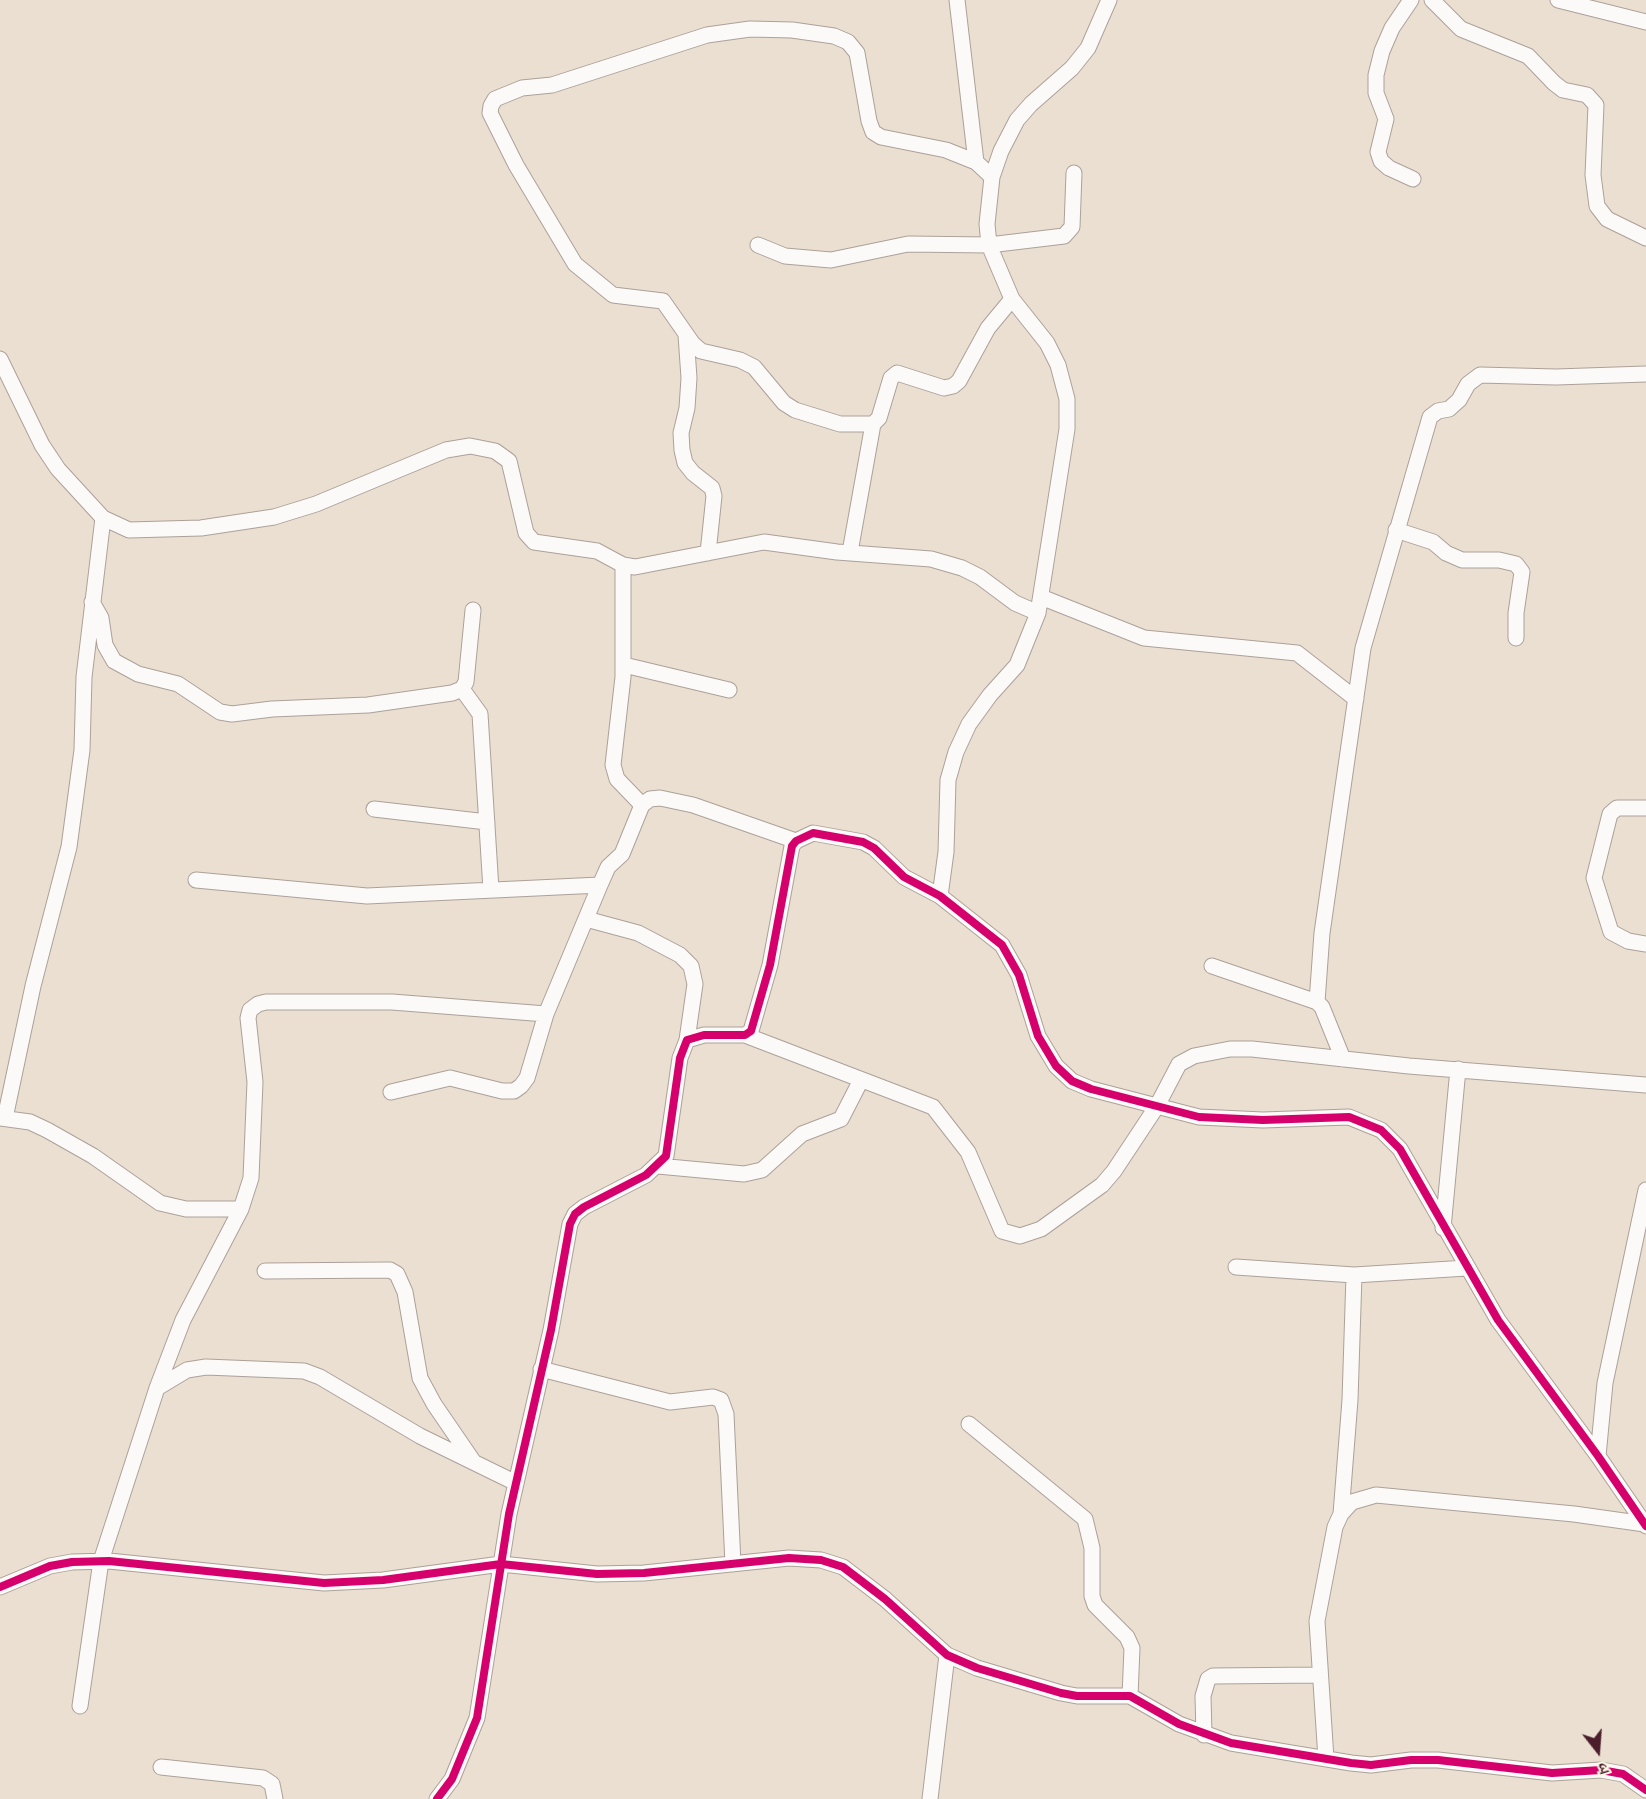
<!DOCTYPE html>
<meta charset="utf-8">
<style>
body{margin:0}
#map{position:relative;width:1646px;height:1799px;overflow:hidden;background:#eadfd0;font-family:"IM FELL DW Pica","Noto Serif Devanagari",serif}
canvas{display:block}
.north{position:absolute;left:1568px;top:1721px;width:60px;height:60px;-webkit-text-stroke:4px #fcf5e5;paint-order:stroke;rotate:163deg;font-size:16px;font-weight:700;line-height:24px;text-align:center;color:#4a1f2b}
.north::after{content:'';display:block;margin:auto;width:21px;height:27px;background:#4a1f2b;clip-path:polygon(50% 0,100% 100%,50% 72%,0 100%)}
</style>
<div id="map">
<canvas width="1646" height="1799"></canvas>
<div class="north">उ</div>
</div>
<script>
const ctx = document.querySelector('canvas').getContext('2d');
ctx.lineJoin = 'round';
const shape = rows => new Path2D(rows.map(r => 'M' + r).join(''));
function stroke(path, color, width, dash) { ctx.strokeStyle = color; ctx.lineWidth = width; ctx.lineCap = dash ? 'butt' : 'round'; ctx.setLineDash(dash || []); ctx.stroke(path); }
const street = shape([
 [957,0,976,162],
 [1411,0,1392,28,1382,51,1376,75,1376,93,1386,119,1378,152,1381,161,1389,168,1413,179],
 [1432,0,1461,29,1528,56,1554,83,1563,90,1587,95,1596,105,1593,175,1597,206,1607,219,1646,238],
 [1558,0,1646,22],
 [992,177,976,162,946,150,881,137,873,132,869,121,857,53,848,42,834,36,792,30,750,29,707,35,552,85,522,88,495,99,491,106,490,113,516,165,575,264,613,295,663,301,693,344,701,351,740,360,754,367,784,403,795,410,840,424,873,424,879,418,891,378,897,373,944,388,953,386,959,381,988,328,1012,299],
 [758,245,785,256,831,260,908,244,989,245,1064,236,1072,227,1074,173],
 [686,335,689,378,687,408,681,433,682,450,685,463,693,473,712,488,714,496,708,553],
 [0,359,42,445,58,469,103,518,129,530,201,528,274,517,316,504,446,450,470,446,495,451,509,461,526,533,534,542,597,551,623,565,635,567,764,542,837,552,931,559,962,568,980,577,1015,603,1038,613],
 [1396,530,1433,542,1446,553,1462,560,1499,560,1516,564,1522,572,1516,613,1516,638],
 [850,552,873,424],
 [623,565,623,677,613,765,617,779,642,805],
 [1041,597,1144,638,1297,653,1356,699],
 [92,602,101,618,105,645,114,661,138,674,178,684,220,712,232,714,272,709,368,705,452,693,462,689,466,682,473,610],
 [624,665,729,690],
 [462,689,480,714,491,890],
 [1646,808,1617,808,1610,814,1594,878,1611,932,1628,941,1646,944],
 [374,809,487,822],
 [196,880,367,896,600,885],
 [940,896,946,852,948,780,956,752,969,724,990,695,1017,665,1038,613,1067,429,1067,399,1058,365,1047,343,1012,299,989,245,987,224,992,177,1001,151,1017,120,1031,104,1072,68,1088,48,1109,0],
 [586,919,638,933,680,955,691,966,695,984,687,1040],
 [1212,966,1317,1002,1322,1007,1343,1059],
 [1317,1002,1322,933,1363,648,1430,417,1438,411,1449,409,1459,400,1468,384,1480,375,1556,377,1646,374],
 [745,1035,933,1107,968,1152,1002,1231,1020,1236,1041,1229,1102,1185,1114,1171,1157,1106,1179,1064,1194,1056,1230,1049,1252,1049,1409,1066,1646,1085],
 [391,1092,450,1078,502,1091,514,1091,521,1086,527,1078,546,1014,600,885,608,867,622,854,642,805,650,799,660,798,693,805,796,841],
 [0,1118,30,1122,47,1130,93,1156,160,1203,186,1209,241,1209],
 [5,1118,33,986,69,847,82,750,84,677,103,518],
 [658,1166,744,1174,762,1170,802,1134,841,1119,861,1080],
 [1443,1228,1458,1069],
 [1236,1267,1354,1275,1467,1268],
 [265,1271,390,1270,397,1274,405,1292,420,1378,434,1404,473,1461],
 [541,1369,670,1402,713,1397,721,1400,726,1414,733,1564],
 [157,1388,187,1370,206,1367,304,1371,320,1377,420,1436,516,1483],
 [969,1424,1085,1519,1092,1548,1092,1596,1095,1605,1127,1637,1132,1648,1130,1696],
 [1598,1456,1605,1383,1646,1190],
 [1341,1514,1350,1400,1354,1275],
 [0,1587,50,1566,72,1562,109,1561,324,1583,383,1580,501,1564,597,1574,644,1573,789,1558,821,1560,843,1567,885,1599,947,1655,977,1668,1061,1693,1077,1696,1130,1696,1179,1724,1231,1743,1351,1763,1371,1765,1411,1760,1438,1760,1552,1773,1601,1770,1623,1774,1646,1790],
 [80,1706,101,1561,157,1388,183,1320,241,1209,251,1178,255,1082,248,1018,250,1010,258,1004,266,1002,392,1002,546,1014],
 [1204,1735,1203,1696,1208,1679,1213,1676,1319,1675],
 [1326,1759,1317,1621,1335,1527,1341,1514,1352,1502,1376,1495,1574,1514,1645,1524],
 [161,1767,263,1778,272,1784,275,1799],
 [437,1799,452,1779,477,1718,509,1514,551,1330,570,1224,575,1214,584,1207,646,1175,666,1156,680,1058,687,1040,704,1035,745,1035,751,1031,770,965,792,846,796,841,813,833,863,842,874,848,904,877,940,896,1002,945,1019,975,1038,1036,1056,1066,1072,1081,1091,1089,1199,1117,1263,1120,1349,1117,1381,1130,1400,1149,1498,1320,1598,1456,1646,1526],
 [930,1799,947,1655]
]);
stroke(street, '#aca19a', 17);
stroke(street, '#fcfaf8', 15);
stroke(shape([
 [0,1587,50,1566,72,1562,109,1561,324,1583,383,1580,501,1564,597,1574,644,1573,789,1558,821,1560,843,1567,885,1599,947,1655,977,1668,1061,1693,1077,1696,1130,1696,1179,1724,1231,1743,1351,1763,1371,1765,1411,1760,1438,1760,1552,1773,1601,1770,1623,1774,1646,1790],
 [437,1799,452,1779,477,1718,509,1514,551,1330,570,1224,575,1214,584,1207,646,1175,666,1156,680,1058,687,1040,704,1035,745,1035,751,1031,770,965,792,846,796,841,813,833,863,842,874,848,904,877,940,896,1002,945,1019,975,1038,1036,1056,1066,1072,1081,1091,1089,1199,1117,1263,1120,1349,1117,1381,1130,1400,1149,1498,1320,1598,1456,1646,1526]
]), '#d6006c', 8);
</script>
